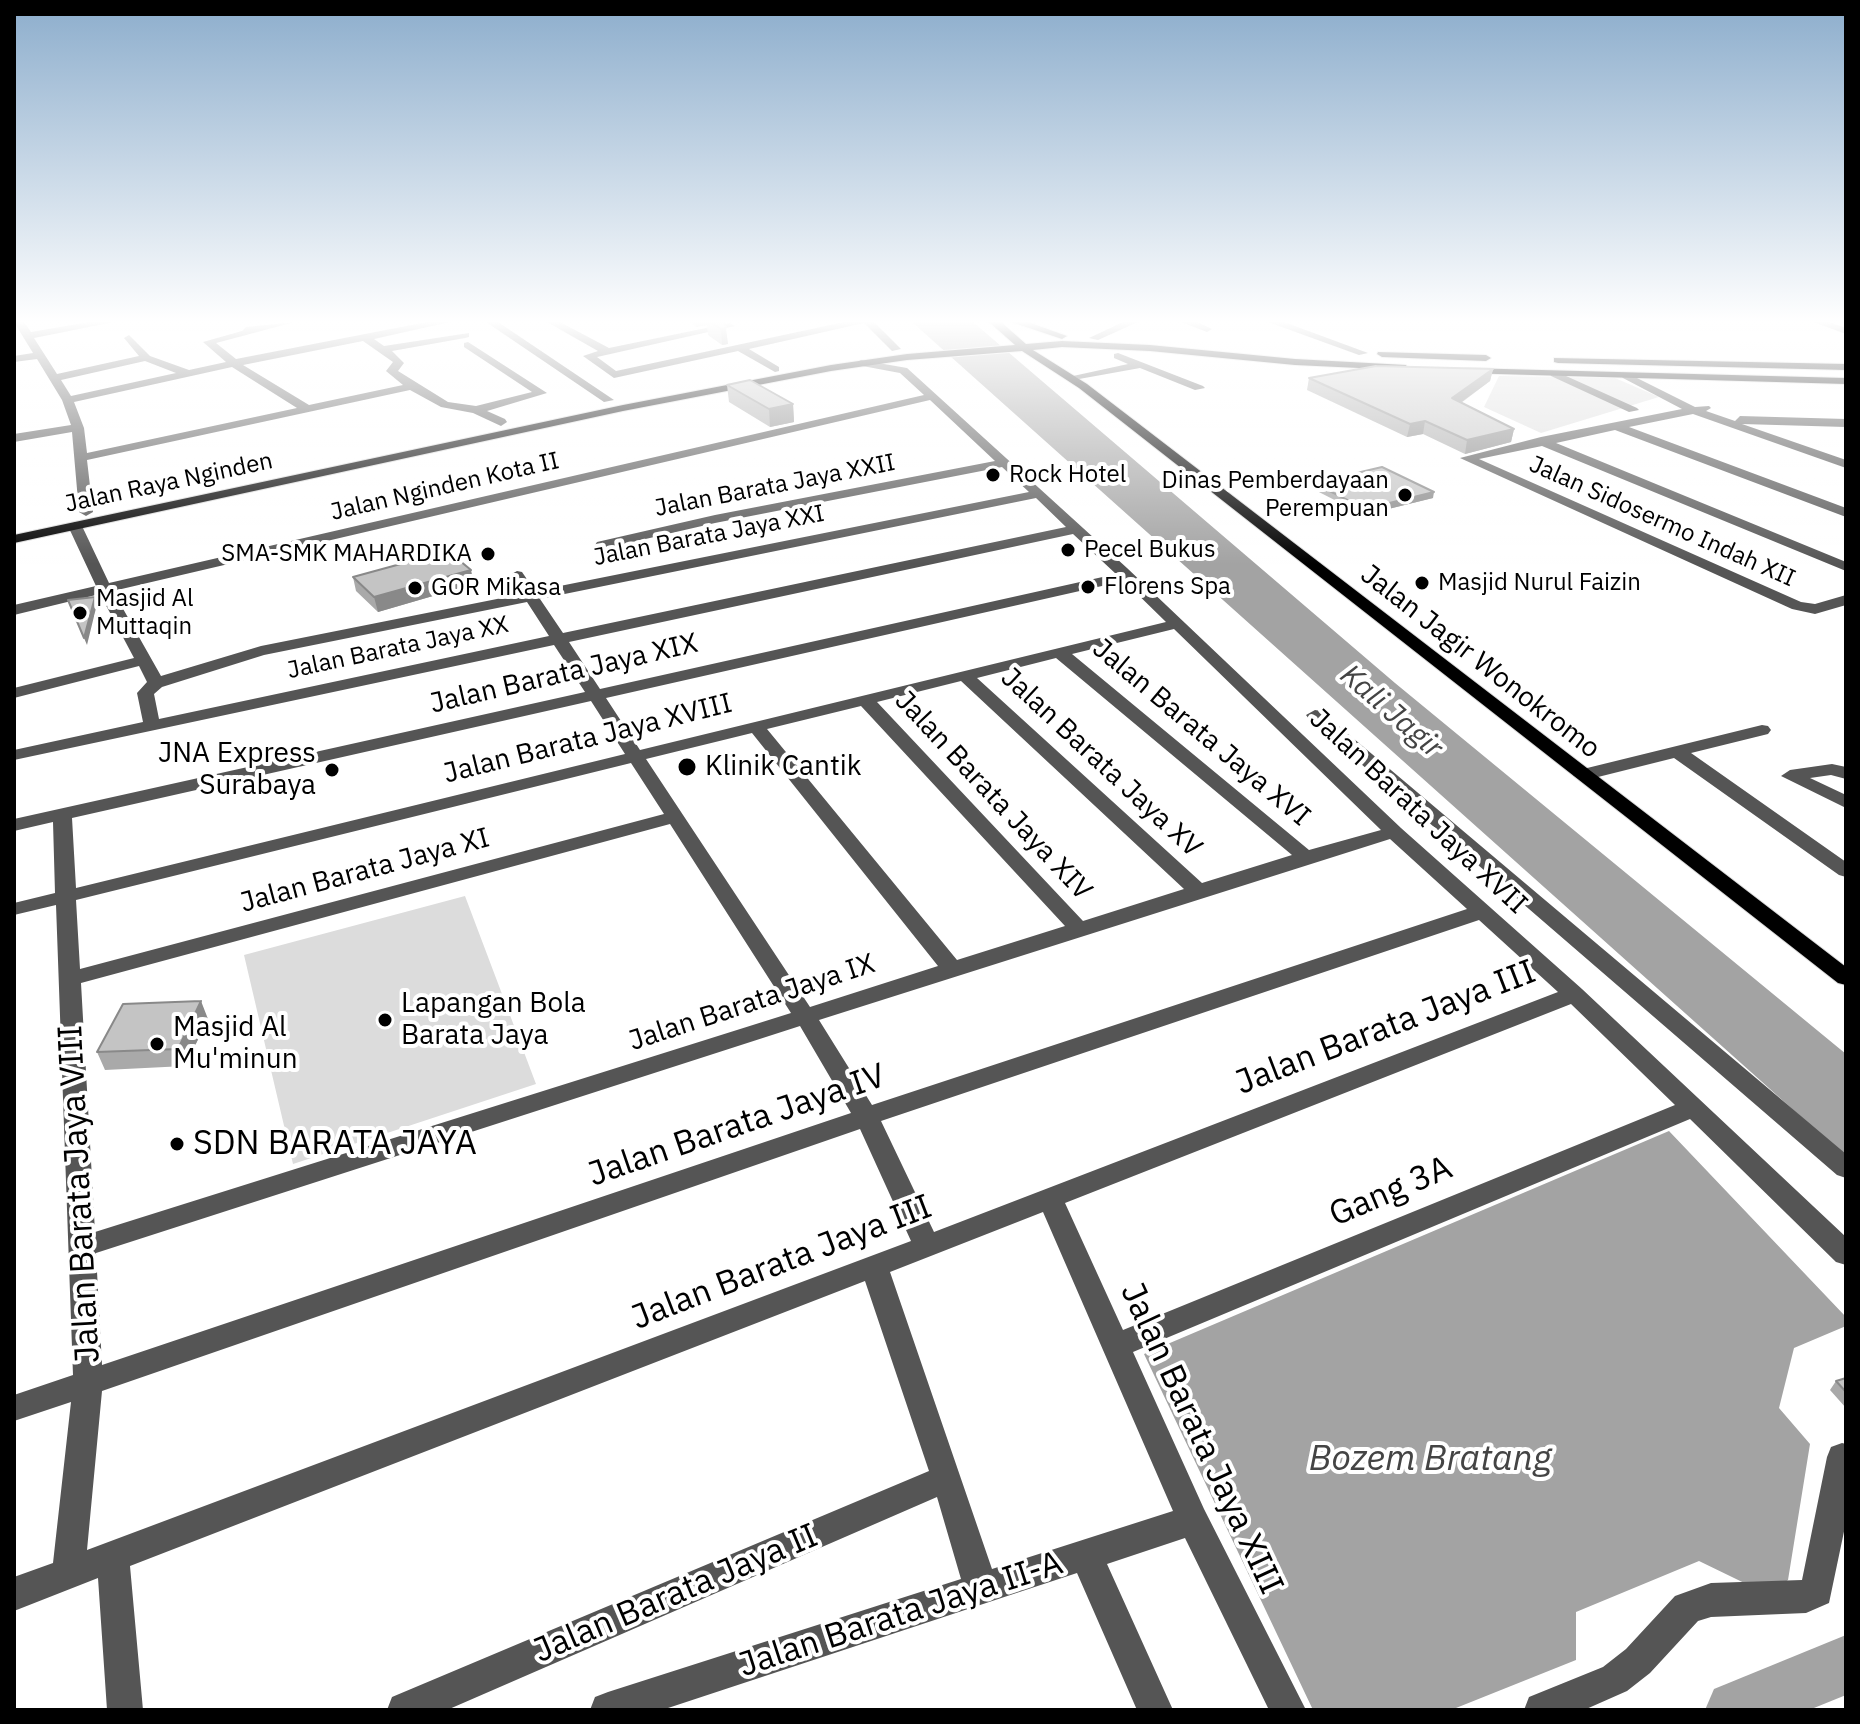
<!DOCTYPE html>
<style>
body{margin:0}
#map{position:relative;width:1860px;height:1724px;overflow:hidden;background:#fff;font-family:"IBM Plex Sans",sans-serif}
canvas{display:block}
.frame{position:absolute;inset:0;border:16px solid #000;pointer-events:none}
</style>
<div id="map">
<canvas width="1860" height="1724"></canvas>
<div class="frame"></div>
</div>
<script>
const ctx = document.querySelector('canvas').getContext('2d');
ctx.lineJoin = 'round';
function fill(path, color) { ctx.fillStyle = color; ctx.fill(path, 'evenodd'); }
const shape = rows => new Path2D(rows.map(r => 'M' + r).join(''));
function stroke(path, color, width, dash) { ctx.strokeStyle = color; ctx.lineWidth = width; ctx.lineCap = dash ? 'butt' : 'round'; ctx.setLineDash(dash || []); ctx.stroke(path); }
function write(font, color, halo, rows, align = 'center') {
  ctx.font = font + ' "IBM Plex Sans",sans-serif'; ctx.lineWidth = 8; ctx.setLineDash([]); ctx.textBaseline = 'middle'; ctx.strokeStyle = halo; ctx.fillStyle = color; for (const [text, x, y, turn = 0] of rows) {
    ctx.save(); ctx.translate(x, y); ctx.rotate((+turn || 0) * Math.PI / 180); ctx.textAlign = isNaN(turn) ? turn : align; if (halo) ctx.strokeText(text, 0, 0); ctx.fillText(text, 0, 0); ctx.restore();
  }
}
fill(shape([
 [1499,376,1615,378,1659,397,1541,433,1484,407],
 [465,896,536,1084,293,1164,244,955]
]), '#dcdcdc');
fill(shape([
 [912,322,973,322,1395,683,1846,1054,1846,1157],
 [1669,1131,1846,1317,1846,1326,1794,1348,1779,1408,1810,1444,1788,1580,1767,1594,1699,1561,1576,1612,1576,1660,1451,1710,1313,1710,1144,1354]
]), '#a3a3a3');
fill(shape([
 [1846,1635,1846,1695,1809,1710,1705,1710,1714,1689,1846,1635]
]), '#a3a3a3');
const major = shape([
 [989,322,1001,322,1026,344,1062,341,1150,345,1295,359,1406,365,1407,367,1402,370,1295,365,1150,351,1062,347,1033,350,1087,384,1846,967,1846,985,1838,983,1079,388,1022,351,907,360,831,371,623,411,14,543,14,535,623,405,831,365,907,354,1015,345,989,322],
 [1011,322,1028,322,1067,336,1062,339,1011,322],
 [1378,352,1486,355,1491,358,1486,361,1382,357,1377,354,1378,352],
 [1554,358,1846,364,1846,370,1558,363,1554,362,1554,358],
 [1466,368,1846,378,1846,384,1462,373,1461,371,1466,368]
]);
stroke(major, '#dbdbdb', 2);
fill(shape([
 [14,322,24,322,31,332,89,322,114,322,34,338,57,374,139,356,124,338,129,335,150,356,189,370,226,362,203,342,242,331,246,327,295,322,216,343,236,359,427,322,450,322,374,339,384,346,469,333,469,337,465,338,392,351,404,363,398,371,448,402,476,406,532,392,464,347,464,343,468,342,547,393,487,411,505,419,507,422,501,426,473,413,441,407,410,390,87,460,93,512,86,516,79,512,72,432,14,442,14,434,71,425,62,400,37,359,14,362,14,356,33,353,14,322],
 [363,341,393,362,386,371,403,385,309,405,243,365,363,341],
 [145,361,176,373,71,396,61,380,145,361],
 [232,367,297,408,87,453,84,428,74,402,232,367],
 [486,322,498,322,614,400,604,402,486,322],
 [547,322,560,322,609,348,730,323,735,326,597,357,616,371,844,322,874,322,901,349,892,351,864,323,749,349,779,367,779,371,775,372,738,351,614,378,583,356,598,351,547,322],
 [1123,322,1138,322,1098,340,1089,338,1123,322],
 [1181,322,1197,322,1212,329,1207,332,1181,322],
 [1268,322,1284,322,1368,353,1359,355,1268,322],
 [1813,322,1829,322,1846,328,1846,334,1813,322],
 [1118,353,1203,386,1205,388,1195,390,1140,368,1079,379,1073,376,1128,364,1114,358,1114,354,1118,353],
 [861,360,907,368,1127,568,1401,828,1582,989,1846,1237,1846,1265,1836,1262,1690,1119,1133,1352,1204,1509,1306,1710,1269,1710,1185,1538,1107,1564,1173,1710,1137,1710,1077,1573,662,1710,590,1710,595,1697,608,1692,961,1579,937,1497,447,1710,387,1710,392,1697,929,1471,865,1281,130,1566,143,1710,107,1710,98,1578,14,1611,14,1577,53,1563,71,1402,14,1421,14,1395,73,1375,56,905,14,915,14,903,55,893,53,822,14,831,14,819,585,692,554,645,14,760,14,750,143,722,137,693,147,682,139,666,14,698,14,688,134,658,100,594,14,615,14,605,96,586,68,526,75,522,82,526,109,583,924,395,900,373,857,365,856,363,861,360],
 [930,400,995,461,715,515,597,542,595,545,602,549,715,523,1002,467,1029,492,535,591,522,572,517,571,510,575,522,594,261,646,161,676,113,591,930,400],
 [1036,498,1066,527,563,633,540,599,1036,498],
 [1073,534,1116,574,600,689,569,642,1073,534],
 [1124,581,1166,622,640,750,606,698,1124,581],
 [527,602,549,636,159,719,154,694,162,687,264,655,527,602],
 [1174,629,1381,830,1309,850,1072,654,1174,629],
 [1056,658,1292,855,1202,883,977,678,1056,658],
 [961,681,1184,889,1083,921,877,702,961,681],
 [591,701,625,754,76,888,72,818,591,701],
 [861,706,1065,926,957,960,767,729,861,706],
 [752,733,938,966,810,1007,646,759,752,733],
 [631,763,664,814,80,969,76,900,631,763],
 [670,824,791,1013,95,1232,81,983,670,824],
 [1390,839,1467,909,872,1105,819,1020,1390,839],
 [1479,920,1558,992,934,1232,881,1121,1479,920],
 [1571,1004,1675,1105,1123,1330,1065,1203,1571,1004],
 [800,1026,851,1113,102,1365,96,1253,800,1026],
 [860,1129,911,1241,87,1550,102,1391,860,1129],
 [1043,1212,1173,1511,992,1569,890,1272,1043,1212],
 [1555,371,1637,408,1639,410,1629,412,1551,376,1550,374,1555,371],
 [1627,373,1695,407,1709,406,1711,408,1706,411,1735,421,1740,416,1846,419,1846,427,1742,424,1846,460,1846,468,1693,414,1629,427,1846,508,1846,517,1615,430,1556,443,1846,562,1846,571,1542,446,1479,459,1801,602,1815,604,1846,595,1846,605,1815,614,1792,609,1460,458,1541,437,1682,409,1623,378,1621,376,1627,373],
 [1315,710,1321,711,1846,1154,1846,1178,1837,1175,1309,719,1306,715,1315,710],
 [1762,725,1768,726,1771,730,1768,734,1691,753,1846,862,1846,877,1839,875,1674,758,1582,781,1573,775,1575,771,1762,725],
 [1832,764,1846,767,1846,779,1831,775,1810,778,1846,795,1846,808,1781,776,1790,770,1832,764],
 [1842,1443,1846,1444,1846,1522,1829,1603,1806,1613,1711,1617,1698,1621,1650,1673,1627,1691,1584,1710,1524,1710,1529,1697,1603,1667,1626,1649,1675,1596,1711,1583,1802,1580,1827,1457,1831,1447,1842,1443]
]), '#555');
fill(major, '#000');
fill(shape([
 [691,322,724,322,728,344,722,345,708,335,707,325,696,327],
 [1493,369,1490,381,1461,403,1514,429,1511,442,1465,454,1423,434,1407,437,1307,390,1309,378],
 [727,385,793,404,794,422,770,427,729,402],
 [1314,483,1433,498,1364,515,1313,489],
 [353,577,474,584,378,612,356,591],
 [208,1019,185,1066,105,1070,97,1052],
 [1846,1378,1846,1408,1830,1390,1836,1381]
]), '#a9a9a9');
fill(shape([
 [696,322,707,322,707,325,696,327],
 [726,328,728,344,722,345,721,329],
 [1493,369,1490,381,1449,411,1452,398],
 [793,404,794,422,770,427,769,409],
 [1425,421,1423,434,1407,437,1410,424],
 [1514,429,1511,442,1465,454,1467,440],
 [1434,492,1433,498,1364,515,1365,509],
 [471,570,474,584,378,612,374,597],
 [95,597,97,604,87,645,84,638],
 [201,1001,208,1019,185,1066,178,1049]
]), '#898989');
const building = shape([
 [711,322,724,322,726,328,721,329,711,322],
 [1376,366,1493,369,1452,398,1514,429,1467,440,1425,421,1410,424,1309,378,1376,366],
 [750,380,793,404,769,409,727,385,750,380],
 [1382,467,1434,492,1365,509,1314,483,1382,467],
 [448,551,471,570,374,597,353,577,448,551],
 [95,597,84,638,68,600,95,597],
 [201,1001,178,1049,97,1052,123,1004,201,1001],
 [1846,1378,1846,1392,1836,1381,1846,1378]
]);
fill(building, '#c4c4c4');
stroke(building, '#898989', 2);
const sky = ctx.createLinearGradient(0, 0, 0, 564);
sky.addColorStop(0, '#8cadcc');
sky.addColorStop(0.57, '#fff');
sky.addColorStop(1, '#ffffff00');
ctx.fillStyle = sky;
ctx.fillRect(0, 0, 1860, 564);
for (const [x, y, r, color] of [
 [993,475,8,"#000"],
 [1405,495,8,"#000"],
 [1068,550,8,"#000"],
 [488,554,8,"#000"],
 [1422,583,8,"#000"],
 [1088,587,8,"#000"],
 [415,588,8,"#000"],
 [80,613,8,"#000"],
 [687,767,10,"#000"],
 [332,770,8,"#000"],
 [385,1020,8,"#000"],
 [157,1044,8,"#000"],
 [177,1144,8,"#000"]
]) { const dot = new Path2D(); dot.arc(x, y, r, 0, 2 * Math.PI); ctx.fillStyle = color; ctx.fill(dot); stroke(dot, '#fff', 3); }
write('24px', '#000', '#fff', [
 ["Rock Hotel",1009,475],
 ["Dinas Pemberdayaan",1389,481,"right"],
 ["Perempuan",1389,509,"right"],
 ["Pecel Bukus",1084,550],
 ["SMA-SMK MAHARDIKA",472,554,"right"],
 ["Masjid Nurul Faizin",1438,583],
 ["Florens Spa",1104,587],
 ["GOR Mikasa",431,588],
 ["Masjid Al",96,599],
 ["Muttaqin",96,627]
], 'left');
write('24px', '#000', '#fff', [
 ["Jalan Raya Nginden",169,483,-12],
 ["Jalan Barata Jaya XXII",775,486,-11],
 ["Jalan Nginden Kota II",445,487,-13],
 ["Jalan Sidosermo Indah XII",1662,522,24],
 ["Jalan Barata Jaya XXI",709,536,-11],
 ["Jalan Barata Jaya XX",398,648,-12]
]);
write('28px', '#000', '#fff', [
 ["Jalan Jagir Wonokromo",1480,662,38],
 ["Jalan Barata Jaya XIX",564,674,-13],
 ["Jalan Barata Jaya XVI",1201,733,40],
 ["Jalan Barata Jaya XVIII",588,739,-14],
 ["Jalan Barata Jaya XV",1101,763,43],
 ["Jalan Barata Jaya XIV",993,796,47],
 ["Jalan Barata Jaya XVII",1418,812,43],
 ["Jalan Barata Jaya XI",365,871,-15],
 ["Jalan Barata Jaya IX",752,1003,-18]
]);
write('28px', '#000', '#fff', [
 ["JNA Express",316,754,"right"],
 ["Surabaya",316,786,"right"],
 ["Klinik Cantik",705,767],
 ["Lapangan Bola",401,1004],
 ["Barata Jaya",401,1036],
 ["Masjid Al",173,1028],
 ["Mu'minun",173,1060]
], 'left');
write('italic 30px', '#444', '#fff', [
 ["Kali Jagir",1391,712,41]
]);
write('34px', '#000', '#fff', [
 ["Jalan Barata Jaya III",1386,1028,-21],
 ["Jalan Barata Jaya IV",737,1126,-19],
 ["Gang 3A",1391,1192,-23],
 ["Jalan Barata Jaya VIII",80,1194,-93],
 ["Jalan Barata Jaya III",782,1263,-21],
 ["Jalan Barata Jaya XIII",1201,1439,65],
 ["Jalan Barata Jaya II",676,1594,-23],
 ["Jalan Barata Jaya II-A",901,1615,-18]
]);
write('34px', '#000', '#fff', [
 ["SDN BARATA JAYA",193,1144]
], 'left');
write('italic 36px', '#444', '#fff', [
 ["Bozem Bratang",1430,1460]
]);
</script>
